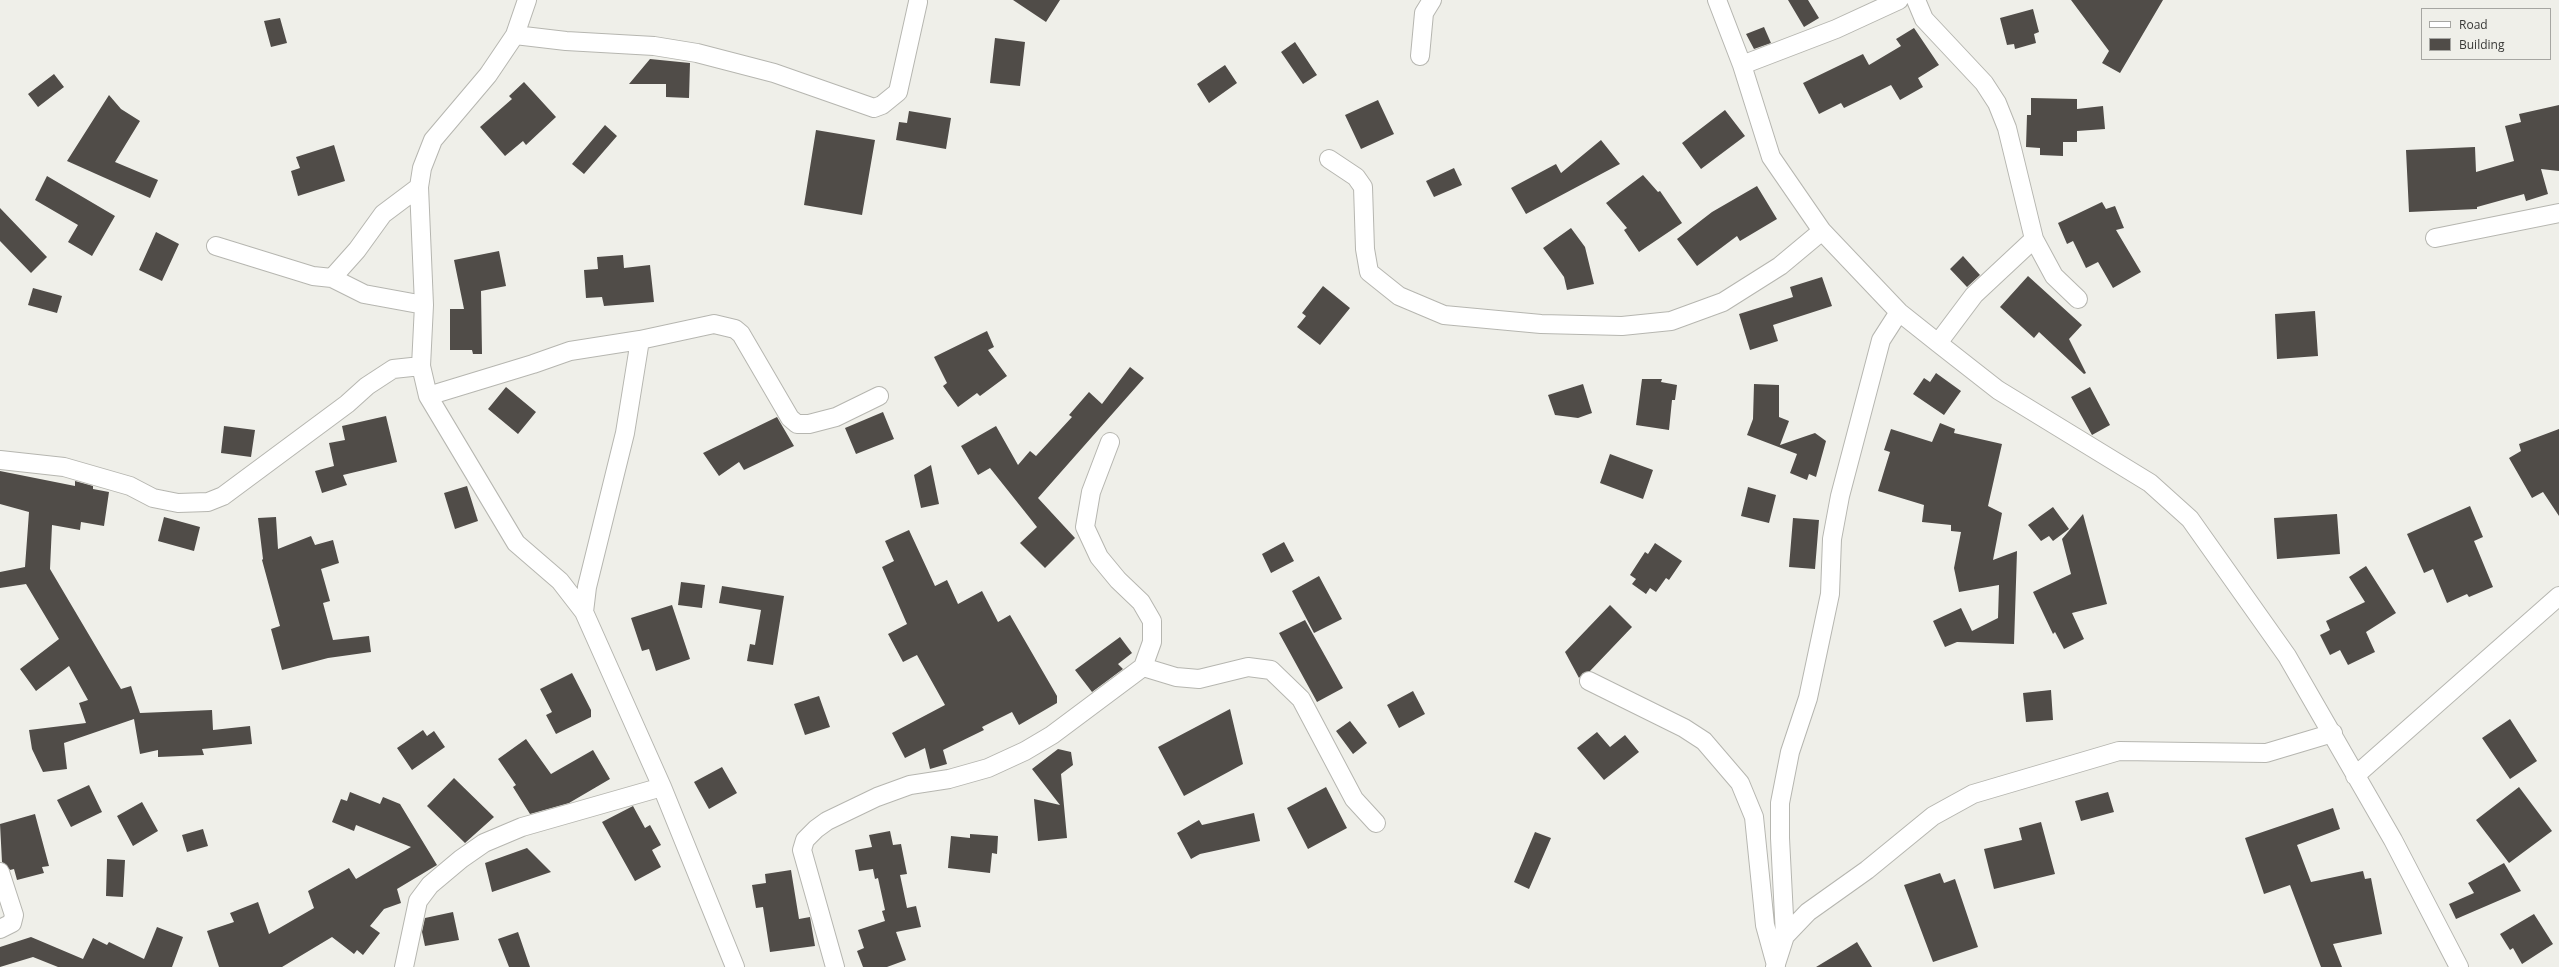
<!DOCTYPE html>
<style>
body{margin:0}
#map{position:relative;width:2559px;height:967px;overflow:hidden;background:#efefe9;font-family:"Open Sans",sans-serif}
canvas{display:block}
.legend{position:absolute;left:2421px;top:8px;width:130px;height:52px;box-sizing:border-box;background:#efefe9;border:1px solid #a6a6a2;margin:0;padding:5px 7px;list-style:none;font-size:12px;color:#393937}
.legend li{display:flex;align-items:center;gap:8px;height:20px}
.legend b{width:20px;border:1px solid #a6a6a2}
</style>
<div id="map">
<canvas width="2559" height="967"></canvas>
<ul class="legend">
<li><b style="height:5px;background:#fff"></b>Road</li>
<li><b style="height:11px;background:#504c48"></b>Building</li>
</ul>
</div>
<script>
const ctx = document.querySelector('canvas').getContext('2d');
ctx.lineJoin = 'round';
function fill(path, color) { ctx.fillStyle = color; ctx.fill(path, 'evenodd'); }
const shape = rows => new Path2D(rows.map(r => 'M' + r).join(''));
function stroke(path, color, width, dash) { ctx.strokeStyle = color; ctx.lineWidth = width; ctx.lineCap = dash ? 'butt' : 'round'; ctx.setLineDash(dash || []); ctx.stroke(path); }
fill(shape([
 [1013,0,1060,0,1046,22],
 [1788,0,1808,0,1819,18,1804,27],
 [2071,0,2163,0,2120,73,2102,63,2109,51],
 [2033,9,2039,32,2034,34,2036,43,2015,49,2014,44,2007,45,2000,18],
 [280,18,287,43,271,47,264,21],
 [1764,27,1771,43,1754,49,1746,34],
 [1914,28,1939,65,1918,78,1923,87,1900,100,1891,85,1844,108,1841,103,1819,114,1803,83,1863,54,1869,65,1901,46,1896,39],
 [995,38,1025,42,1020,86,990,83],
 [1295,42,1317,75,1303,84,1281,52],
 [650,59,690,63,689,98,666,97,666,84,629,84],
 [1225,65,1237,83,1209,103,1197,84],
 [54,74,64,87,38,107,28,94],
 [524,82,556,117,526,145,523,141,505,156,480,127,512,99,509,96],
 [109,95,121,109,140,121,115,162,158,180,150,198,67,161],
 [2031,98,2077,99,2077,109,2103,106,2105,129,2077,131,2077,142,2063,142,2063,156,2040,155,2040,148,2026,147,2027,115,2031,115],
 [1378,100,1394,134,1361,149,1345,115],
 [2559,105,2559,171,2541,169,2548,194,2526,201,2524,194,2477,207,2477,209,2409,212,2406,150,2475,147,2476,172,2514,161,2505,126,2521,122,2519,114],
 [1725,110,1745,136,1701,169,1682,143],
 [909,111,951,118,946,149,896,140,899,122,907,123],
 [605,125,617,136,584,174,572,164],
 [816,130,875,140,862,215,804,205],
 [1601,140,1620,164,1526,214,1511,188,1556,164,1561,173],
 [334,145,345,181,298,196,291,171,300,168,296,157],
 [1454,168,1462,185,1434,197,1426,181],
 [1643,175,1658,192,1660,191,1682,223,1639,252,1624,230,1627,228,1606,203],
 [47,176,115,216,92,256,68,242,78,225,35,200],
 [1757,186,1777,219,1740,241,1737,236,1697,266,1677,239,1712,212],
 [2102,202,2106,209,2115,206,2124,228,2116,230,2141,272,2113,288,2098,262,2086,268,2073,241,2067,244,2058,223],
 [0,208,47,257,31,273,0,241],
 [1571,228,1585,247,1594,284,1567,290,1564,277,1543,248],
 [156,232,179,244,162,281,139,270],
 [499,251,506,286,481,291,482,354,473,354,472,350,450,350,450,309,464,309,454,260],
 [623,255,624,268,650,265,654,302,604,306,602,297,586,298,584,270,598,269,597,257],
 [1963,256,1980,275,1967,287,1950,269],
 [2028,276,2082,325,2069,339,2086,373,2084,374,2039,332,2034,338,2000,307],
 [1822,277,1832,306,1773,325,1778,341,1750,350,1739,314,1793,297,1790,287],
 [1323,286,1350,308,1320,345,1297,327,1306,316,1302,313],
 [33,288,62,296,57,313,28,305],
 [2315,311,2318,356,2277,359,2275,314],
 [987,331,994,347,988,350,1007,376,980,396,977,393,958,407,943,386,947,383,934,357],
 [1130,367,1144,378,1038,498,1075,538,1045,568,1020,543,1037,527,990,468,978,475,961,446,996,426,1018,465,1030,451,1036,456,1072,417,1069,415,1089,392,1102,404],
 [1936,373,1961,391,1944,415,1913,394,1924,378,1930,382],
 [1642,379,1662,379,1661,382,1677,385,1675,400,1672,400,1669,430,1636,425],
 [1583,384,1592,413,1578,418,1555,415,1548,395],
 [1754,384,1779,385,1779,417,1789,421,1780,445,1815,433,1826,441,1816,477,1809,474,1807,480,1790,473,1797,454,1747,435,1753,419],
 [506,387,536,412,518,434,488,409],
 [2090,387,2110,425,2092,435,2071,397],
 [883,412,894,439,856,454,845,428],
 [386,416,397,462,343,475,347,485,322,493,315,471,334,466,329,443,345,440,342,426],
 [777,417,794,446,744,470,739,462,719,476,703,453],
 [1940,423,1955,429,1954,433,2002,444,1988,506,2002,513,1993,560,2017,551,2014,644,1957,642,1945,647,1933,621,1961,608,1972,631,1998,618,1999,585,1959,592,1954,568,1961,532,1951,531,1951,525,1922,522,1924,505,1878,491,1890,452,1884,450,1891,429,1932,442],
 [224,426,255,430,251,457,221,453],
 [2559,429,2559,516,2543,492,2532,498,2509,458,2521,451,2519,444],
 [1610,454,1653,470,1643,499,1600,483],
 [931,465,939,504,921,508,914,475],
 [0,471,75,486,75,481,93,486,93,489,109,492,104,526,81,522,80,530,52,525,50,569,121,689,131,686,140,713,212,710,213,730,250,726,252,744,202,749,204,755,158,757,158,750,140,754,134,719,64,743,67,769,43,772,32,749,29,730,86,723,79,703,88,700,69,666,36,691,20,669,59,639,26,584,0,588,0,572,25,567,29,512,0,504],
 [467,486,478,521,455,529,444,493],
 [1748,487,1776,495,1769,523,1741,516],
 [2470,506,2483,537,2474,541,2493,587,2469,597,2467,594,2447,603,2433,569,2424,573,2407,534],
 [2053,507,2069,529,2053,541,2049,536,2041,541,2028,525],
 [2083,514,2107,604,2072,613,2084,639,2064,649,2055,632,2053,634,2033,592,2071,574,2062,539],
 [2337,514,2340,554,2277,559,2274,518],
 [164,517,200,527,194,551,158,541],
 [276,517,278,549,311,536,315,545,333,540,339,563,321,569,330,601,323,603,333,640,369,636,371,652,328,658,282,670,271,629,280,626,262,560,263,559,258,518],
 [1793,518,1819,520,1815,569,1789,567],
 [909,530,935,586,947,580,958,604,982,591,998,622,1010,615,1057,696,1057,703,1019,725,1012,712,982,727,984,730,943,750,947,764,930,769,925,748,905,758,892,733,945,705,917,655,903,662,888,634,907,624,882,567,894,561,885,541],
 [1284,542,1294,561,1271,573,1262,554],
 [1655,543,1682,561,1669,580,1666,578,1656,592,1650,588,1646,594,1632,584,1636,579,1630,575,1645,552,1648,554],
 [2366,566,2396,613,2366,632,2375,652,2348,665,2340,650,2330,655,2320,635,2330,630,2326,621,2365,602,2349,577],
 [1319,576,1342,619,1314,633,1292,591],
 [681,582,705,585,702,608,678,605],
 [722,586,784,596,773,665,747,661,750,644,755,645,761,610,719,603],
 [672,605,690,659,656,671,649,649,642,651,631,618],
 [1610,605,1632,627,1590,671,1583,673,1579,678,1565,652],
 [1305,620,1343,688,1317,702,1279,633],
 [1120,637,1132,653,1118,664,1123,669,1092,692,1075,670],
 [572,673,591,710,591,717,556,734,546,715,552,712,540,689],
 [2051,690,2053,720,2026,722,2023,693],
 [1413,691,1425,714,1399,728,1387,705],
 [819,696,830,727,805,735,794,704],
 [1230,709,1243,764,1184,796,1158,747],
 [2510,719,2537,761,2510,779,2482,738],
 [1350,721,1367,743,1353,754,1336,731],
 [423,730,427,736,434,731,445,747,412,770,397,748],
 [1597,732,1610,747,1625,735,1639,752,1604,780,1577,748],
 [526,739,551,774,593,750,610,779,569,803,530,814,513,787,516,785,498,759],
 [1058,749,1071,752,1073,765,1061,774,1067,838,1038,841,1034,799,1060,805,1032,769],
 [722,767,737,793,709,809,694,782],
 [454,778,494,817,465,843,427,806],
 [89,785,102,812,71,827,57,800],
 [1326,787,1347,828,1308,849,1287,808],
 [2519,787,2552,831,2509,863,2476,820],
 [350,792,380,804,383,797,400,804,437,865,397,889,401,903,384,909,370,926,380,933,363,955,357,950,354,954,332,937,282,967,219,967,207,931,234,922,230,913,258,902,269,934,314,908,308,891,349,868,356,879,411,847,356,825,354,831,332,822,341,799,347,801],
 [2108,792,2114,812,2081,821,2075,801],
 [142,802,158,831,133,846,117,816],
 [633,806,645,828,650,825,661,845,652,850,661,867,635,881,602,822],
 [2333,808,2340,829,2297,845,2311,882,2363,871,2365,879,2371,878,2382,934,2333,944,2342,967,2321,967,2290,885,2264,894,2245,838],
 [1254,813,1260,841,1200,854,1191,859,1177,833,1199,820,1202,825],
 [35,814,49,866,42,867,44,873,17,880,14,869,10,870,2,862,0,824],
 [2041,822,2055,874,1994,889,1984,849,2022,840,2019,828],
 [203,829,208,846,187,852,182,835],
 [890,831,893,845,901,844,907,874,900,875,907,908,916,906,921,927,896,932,906,960,887,967,863,967,857,951,864,948,858,930,885,921,882,911,885,910,878,878,875,879,873,869,859,871,855,850,872,847,869,835],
 [1535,832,1551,838,1529,889,1514,882],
 [970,834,998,836,997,854,992,853,990,873,948,868,951,836,970,838],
 [527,848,551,872,492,892,485,863],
 [107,859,125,860,123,897,106,896],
 [2504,863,2521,891,2456,919,2449,904,2474,893,2468,883],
 [791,870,799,919,810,917,815,946,770,952,763,907,756,908,752,885,766,883,765,874],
 [1940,873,1944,883,1955,879,1978,947,1933,962,1904,885],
 [453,912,459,940,425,946,422,932,425,918],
 [2534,914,2553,944,2522,964,2513,948,2510,950,2500,934],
 [157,927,183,937,172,967,58,967,33,957,0,967,0,947,31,937,83,959,93,938,107,945,109,942,144,959],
 [518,932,530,967,509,967,498,939],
 [1857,942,1872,967,1816,967,1846,949]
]), '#504c48');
const minor = shape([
 [527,0,515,35,488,75,433,140,422,168,419,187,424,305,421,366,428,396,516,543,560,581,584,612,662,787,735,967],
 [1717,0,1742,65,1771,157,1822,231,1899,312,1938,343,1998,390,2150,483,2190,519,2287,656,2393,840,2459,967],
 [1916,0,1924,19,1984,83,1997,103,2007,128,2034,239,2054,276,2078,299],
 [515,35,566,41,654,46,697,53,774,73,874,108,882,105,898,92,918,2],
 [1420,56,1424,13,1432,0],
 [1742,65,1836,29,1899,0],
 [1329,159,1356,177,1363,187,1365,249,1369,272,1399,296,1444,315,1541,324,1622,326,1671,321,1723,302,1780,266,1822,231],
 [2435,238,2559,213],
 [216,246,313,276,332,278,357,250,383,214,419,187],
 [332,278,364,294,424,305],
 [1938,343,1974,295,2034,239],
 [428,396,533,364,570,351,640,340,714,324,735,329,741,334,790,418,797,424,809,424,836,417,879,396],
 [0,460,64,467,130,486,153,498,178,503,208,502,223,496,347,404,367,386,393,369,421,366],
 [584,612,587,587,625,433,640,340],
 [1143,667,1176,677,1199,679,1248,667,1271,670,1301,699,1354,799,1376,823],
 [1589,681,1684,728,1704,741,1740,783,1754,817,1765,925,1776,965],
 [2355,776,2559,596],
 [0,872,14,915,12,923,0,929],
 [1785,936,1808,912,1867,870,1933,816,1973,794,2119,751,2266,753,2333,733],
 [404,967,418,901,430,885,461,859,484,843,522,827,662,787],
 [835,967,802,850,805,840,816,829,827,821,877,797,910,785,949,779,988,768,1025,751,1052,735,1143,667,1152,642,1152,621,1141,602,1118,580,1099,557,1085,527,1091,492,1110,442],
 [1775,967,1785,936,1780,838,1780,803,1790,752,1808,698,1830,594,1832,539,1840,496,1881,340,1899,312]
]);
stroke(minor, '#b6b6b0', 20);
stroke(minor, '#fff', 18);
</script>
